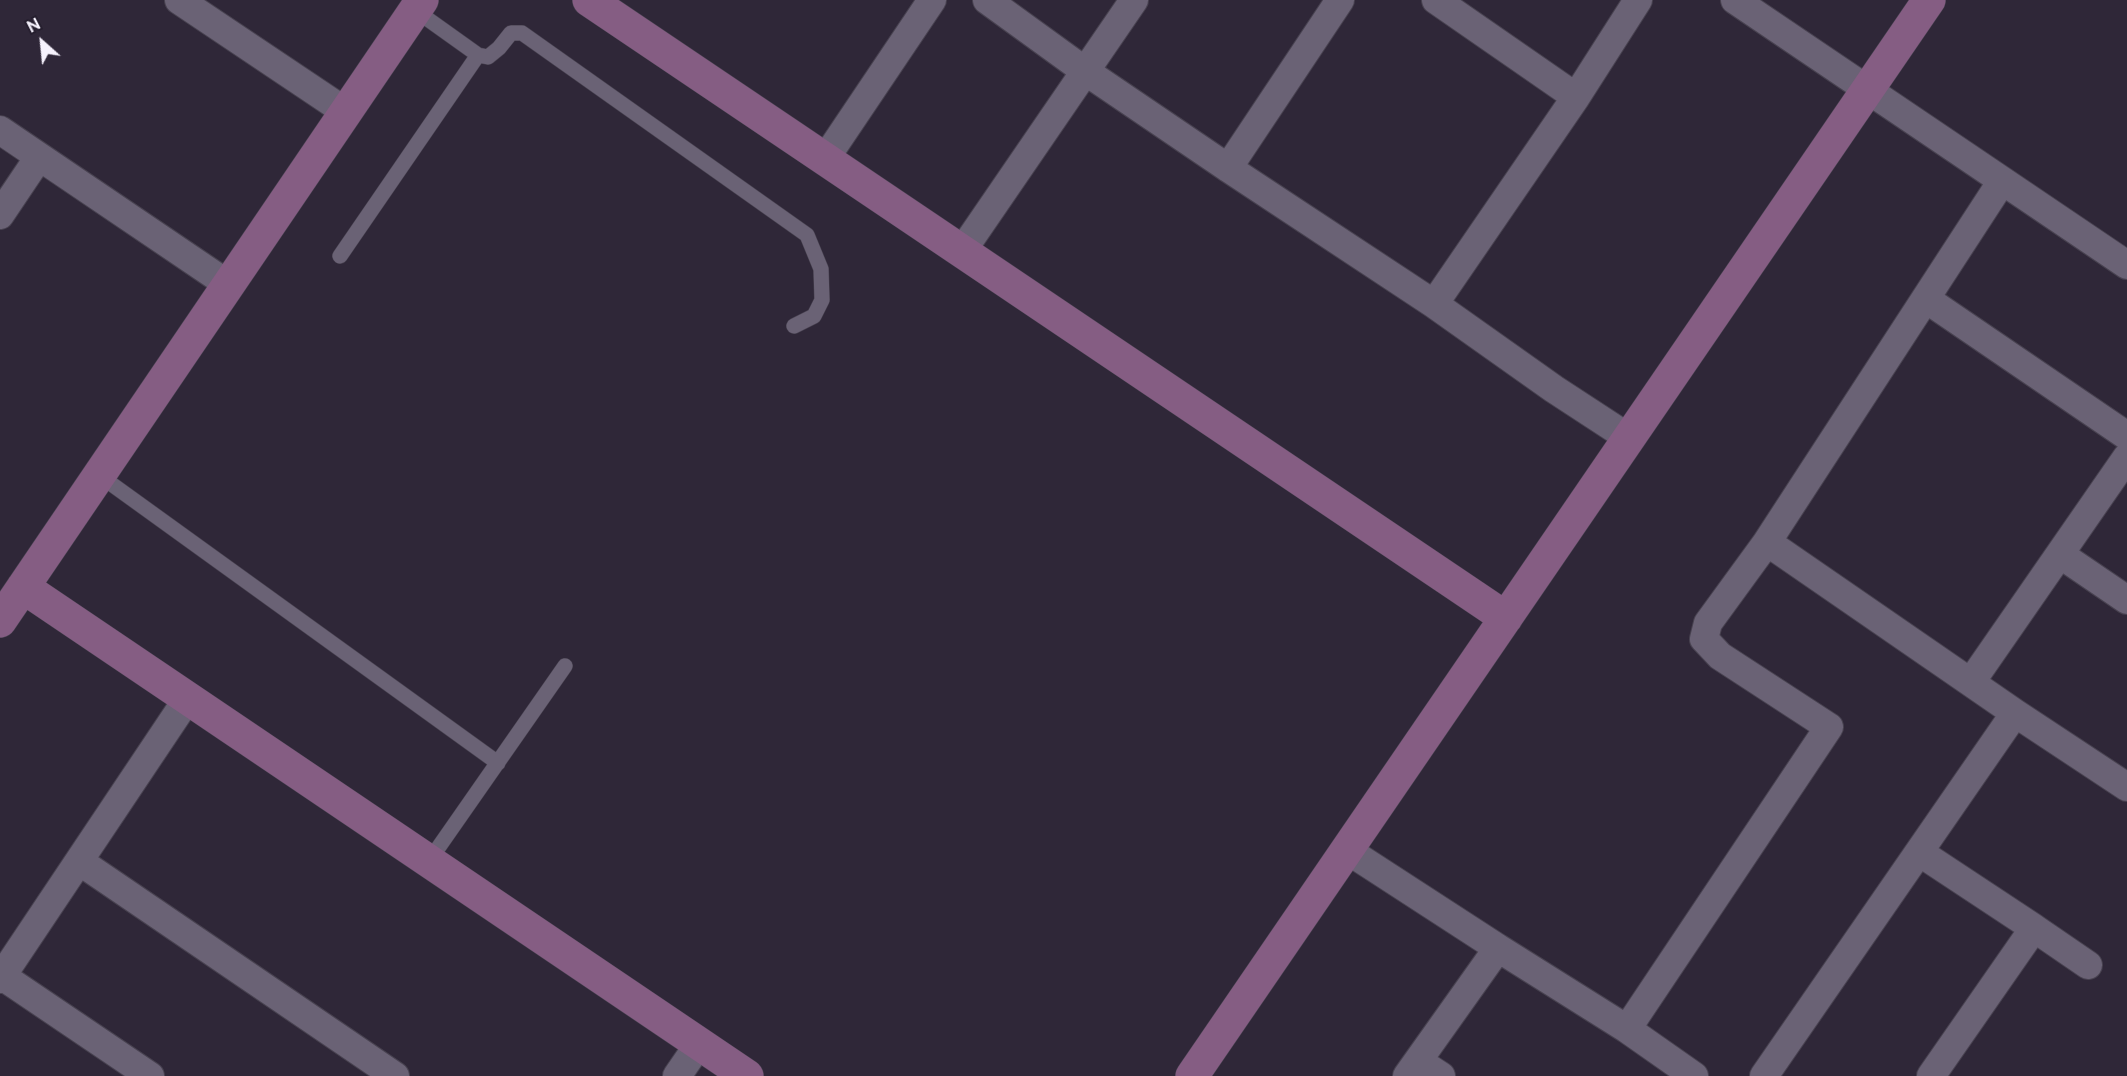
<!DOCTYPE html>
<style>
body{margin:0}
#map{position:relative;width:2127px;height:1076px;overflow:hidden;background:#2f2738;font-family:Raleway,sans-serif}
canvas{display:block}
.north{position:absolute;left:12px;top:12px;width:60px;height:60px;-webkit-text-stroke:4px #251e2e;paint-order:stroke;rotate:333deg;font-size:16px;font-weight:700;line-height:24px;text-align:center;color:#f6f2fd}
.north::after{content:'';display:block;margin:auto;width:21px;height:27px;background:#f6f2fd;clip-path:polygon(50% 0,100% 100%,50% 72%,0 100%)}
</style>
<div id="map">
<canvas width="2127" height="1076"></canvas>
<div class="north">N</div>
</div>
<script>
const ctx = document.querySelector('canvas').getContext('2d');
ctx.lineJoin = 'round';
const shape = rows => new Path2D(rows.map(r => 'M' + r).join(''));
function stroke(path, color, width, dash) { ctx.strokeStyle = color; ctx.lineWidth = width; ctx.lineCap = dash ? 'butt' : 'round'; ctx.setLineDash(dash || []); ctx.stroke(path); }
const lane = shape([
 [415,10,478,55,488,57,499,48,511,33,522,33,807,235,821,269,822,300,814,316,794,326],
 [340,256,478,55],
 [99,475,498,763],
 [429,861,565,666]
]);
const street = shape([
 [179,0,346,112],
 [987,0,1085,71,1228,168,1434,304,1554,389,1629,438],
 [1436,0,1576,97],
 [1735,0,2127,265],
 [0,130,229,285],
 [825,159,932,0],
 [1228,168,1340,0],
 [2002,181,1767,542,2015,713,2127,787],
 [0,215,39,157],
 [962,251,1134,0],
 [1926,299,2127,436],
 [1434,304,1576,97,1638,0],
 [2061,555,2127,600],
 [1971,682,2127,457],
 [1347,850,1498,948,1407,1076],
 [1919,852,2034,928,1931,1076],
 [79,861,395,1076],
 [2034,928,2088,965],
 [1498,948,1627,1029,1694,1076],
 [2,976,150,1076],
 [0,979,188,698],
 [1627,1029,1829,727,1720,656,1704,639,1708,623,1767,542],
 [1418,1061,1441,1076],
 [677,1076,699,1044],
 [1764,1076,2015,713]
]);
const secondary = shape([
 [589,0,1506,618],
 [23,587,747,1076],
 [0,621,422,0],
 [1192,1076,1929,0]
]);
stroke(lane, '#484250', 16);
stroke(street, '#484250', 30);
stroke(secondary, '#484250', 34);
stroke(lane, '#6a6275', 15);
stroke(street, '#6a6275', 28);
stroke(secondary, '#855d83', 33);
</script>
